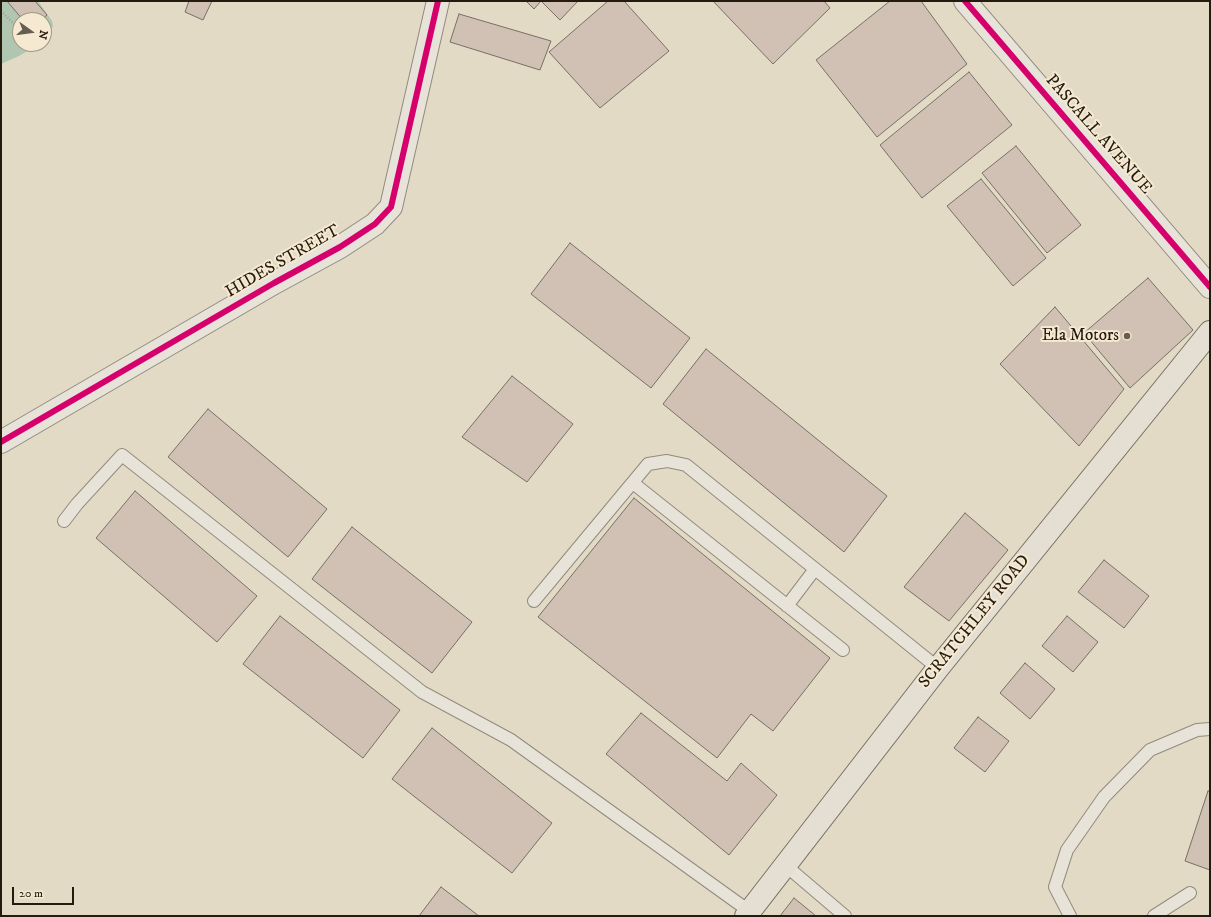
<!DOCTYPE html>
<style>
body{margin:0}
#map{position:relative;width:1211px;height:917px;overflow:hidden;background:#e2dac5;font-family:"IM FELL DW Pica",serif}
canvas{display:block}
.frame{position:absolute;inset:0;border:2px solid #251a10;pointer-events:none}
.north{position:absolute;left:12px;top:12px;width:40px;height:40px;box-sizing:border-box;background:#f5ead1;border:1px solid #a29784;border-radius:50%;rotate:104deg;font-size:11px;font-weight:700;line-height:16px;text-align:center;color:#251a10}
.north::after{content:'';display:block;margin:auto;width:14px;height:18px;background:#675d4f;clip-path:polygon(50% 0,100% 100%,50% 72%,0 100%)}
.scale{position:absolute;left:12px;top:887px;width:62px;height:18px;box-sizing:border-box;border:2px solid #251a10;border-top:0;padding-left:5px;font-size:12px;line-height:14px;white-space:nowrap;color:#251a10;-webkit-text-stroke:3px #f5ead1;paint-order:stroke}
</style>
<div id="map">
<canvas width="1211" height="917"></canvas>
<div class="frame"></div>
<div class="north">N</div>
<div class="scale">20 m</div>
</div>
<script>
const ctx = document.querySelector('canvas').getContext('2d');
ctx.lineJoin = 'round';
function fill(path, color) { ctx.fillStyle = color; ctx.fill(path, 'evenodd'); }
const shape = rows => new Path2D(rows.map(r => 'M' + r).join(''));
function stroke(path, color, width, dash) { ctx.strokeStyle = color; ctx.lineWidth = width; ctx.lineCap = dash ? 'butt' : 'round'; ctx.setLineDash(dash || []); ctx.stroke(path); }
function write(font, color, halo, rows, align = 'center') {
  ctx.font = font + ' "IM FELL DW Pica",serif'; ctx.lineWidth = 4; ctx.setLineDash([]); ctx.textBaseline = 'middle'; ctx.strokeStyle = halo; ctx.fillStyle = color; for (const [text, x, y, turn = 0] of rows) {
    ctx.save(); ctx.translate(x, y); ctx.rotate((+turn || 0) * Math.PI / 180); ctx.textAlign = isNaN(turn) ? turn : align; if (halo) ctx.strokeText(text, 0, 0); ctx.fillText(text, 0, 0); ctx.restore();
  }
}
fill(shape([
 [1,1,38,1,52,21,53,26,49,34,44,39,44,20,20,20,20,44,39,44,19,56,1,64]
]), '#b0c6b1');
const building = shape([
 [7,1,35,1,47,15,41,20,23,20,7,1],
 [189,1,212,1,203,20,185,12,189,1],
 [526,1,541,1,534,9,526,1],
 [541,1,578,1,560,20,541,1],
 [608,1,624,1,669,51,600,108,549,52,608,1],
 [713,1,824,1,830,8,773,64,713,1],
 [890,1,921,1,967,64,877,137,816,60,890,1],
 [459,14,551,41,540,70,450,42,459,14],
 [969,72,1012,125,922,198,880,145,969,72],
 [1016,146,1081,225,1047,253,982,173,1016,146],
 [981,179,1046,258,1013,286,947,206,981,179],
 [570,243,690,338,651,388,531,294,570,243],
 [1148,278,1193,330,1130,388,1084,333,1148,278],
 [1055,307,1124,389,1079,446,1000,364,1055,307],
 [706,349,887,496,844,552,663,404,706,349],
 [512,376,573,424,527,482,462,437,512,376],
 [208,409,327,509,288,557,168,457,208,409],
 [135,491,257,596,217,642,96,538,135,491],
 [634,498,830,658,773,731,751,714,717,758,538,617,634,498],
 [965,513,1008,550,949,621,904,587,965,513],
 [352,527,472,622,432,673,312,579,352,527],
 [1104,560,1149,596,1124,628,1078,592,1104,560],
 [280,616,400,710,363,758,243,664,280,616],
 [1067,616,1098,642,1073,672,1042,646,1067,616],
 [1025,663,1055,689,1030,719,1000,693,1025,663],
 [641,713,727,781,741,763,777,795,729,855,606,754,641,713],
 [978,717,1009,741,985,772,954,748,978,717],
 [432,728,552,823,512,873,392,779,432,728],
 [1208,791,1210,791,1210,870,1185,861,1208,791],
 [441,887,479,916,419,916,441,887],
 [794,898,816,916,780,916,794,898]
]);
fill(building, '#d0c1b4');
stroke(building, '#767065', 1);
const lane = shape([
 [633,483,843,650],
 [64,521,77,504,122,455,422,692,511,740,749,911],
 [534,601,648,464,667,461,686,465,938,668],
 [787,606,815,569],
 [785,865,845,916],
 [1070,916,1055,887,1067,850,1104,797,1150,750,1197,730,1210,729],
 [1154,916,1190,893]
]);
const street = shape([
 [965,1,1210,287],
 [1,442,274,283,340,247,375,224,391,207,438,1]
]);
const primary = shape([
 [746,916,938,668,1210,332]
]);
stroke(lane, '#918b7e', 14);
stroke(street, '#918b7e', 24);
stroke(primary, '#767065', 24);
stroke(shape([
 [1,11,20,30],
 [33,44,36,47]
]), '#a39e96', 2.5, [1, 2]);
stroke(lane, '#e8e3d9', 12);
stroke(street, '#e8e3d9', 22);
stroke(primary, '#e5dfd3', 22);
stroke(shape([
 [965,1,1210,287],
 [1,442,274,283,340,247,375,224,391,207,438,1]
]), '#d6006c', 6);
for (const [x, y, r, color] of [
 [1127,336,4,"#675d4f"]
]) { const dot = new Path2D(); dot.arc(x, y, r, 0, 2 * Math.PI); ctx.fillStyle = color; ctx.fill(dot); stroke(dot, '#f5ead1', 1.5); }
write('17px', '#251a10', '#f5ead1', [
 ["PASCALL AVENUE",1098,135,49],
 ["HIDES STREET",283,262,-30],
 ["SCRATCHLEY ROAD",975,622,-51]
]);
write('17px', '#251a10', '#f5ead1', [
 ["Ela Motors",1119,336]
], 'right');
</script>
